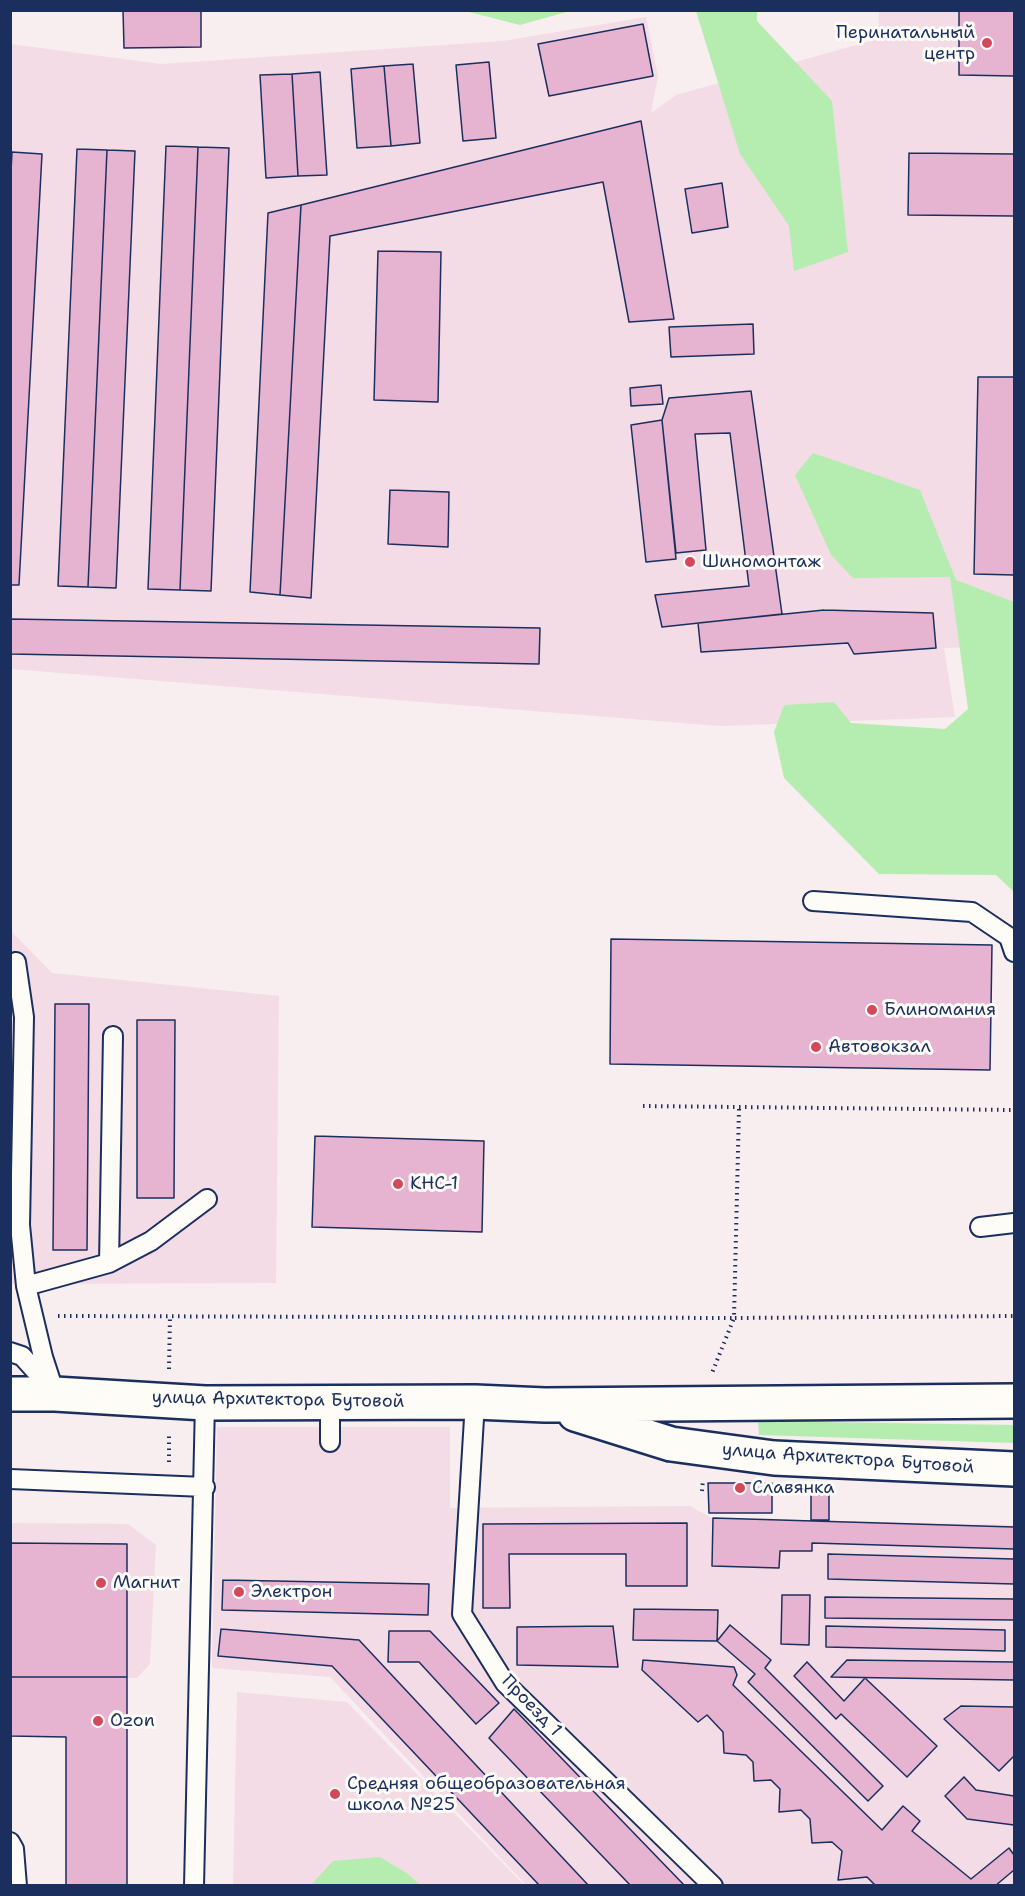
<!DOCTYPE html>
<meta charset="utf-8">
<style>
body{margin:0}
#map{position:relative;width:1025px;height:1896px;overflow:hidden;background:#f8edef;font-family:"Shantell Sans",sans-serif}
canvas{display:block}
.frame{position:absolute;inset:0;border:12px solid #1b2f5e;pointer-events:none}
</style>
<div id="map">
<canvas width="1025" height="1896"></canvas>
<div class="frame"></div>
</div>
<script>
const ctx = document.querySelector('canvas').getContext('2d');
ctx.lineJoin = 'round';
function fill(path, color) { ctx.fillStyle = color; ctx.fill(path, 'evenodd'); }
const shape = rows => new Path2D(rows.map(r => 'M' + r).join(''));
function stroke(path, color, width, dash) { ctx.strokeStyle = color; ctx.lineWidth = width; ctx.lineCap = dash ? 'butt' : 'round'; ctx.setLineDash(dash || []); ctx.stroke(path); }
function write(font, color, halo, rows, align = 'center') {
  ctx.font = font + ' "Shantell Sans",sans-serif'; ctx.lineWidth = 6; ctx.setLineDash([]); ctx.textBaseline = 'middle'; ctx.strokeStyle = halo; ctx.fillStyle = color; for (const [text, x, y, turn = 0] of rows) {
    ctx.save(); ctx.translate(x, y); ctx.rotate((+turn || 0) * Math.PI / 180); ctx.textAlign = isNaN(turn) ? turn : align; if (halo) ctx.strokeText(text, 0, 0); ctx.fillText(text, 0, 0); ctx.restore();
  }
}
fill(shape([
 [879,11,1014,11,1014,645,944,648,955,717,720,726,11,669,10,44,161,64,503,41,646,17,658,76,651,113,676,95,878,39],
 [10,930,52,973,279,996,276,1283,11,1284],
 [217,1427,450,1427,450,1508,690,1506,712,1518,1014,1525,1014,1885,526,1885,330,1677,212,1668],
 [11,1523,128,1524,156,1545,150,1664,137,1678,11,1677],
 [237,1692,347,1702,524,1885,233,1886]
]), '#f3dce6');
fill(shape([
 [465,11,570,11,520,25],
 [696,11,757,11,757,21,832,101,848,252,794,271,789,226,740,154],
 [813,453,920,490,956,580,1014,602,1014,892,996,875,879,874,784,778,774,732,784,705,834,702,851,723,945,729,968,709,950,577,853,578,831,555,795,475],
 [758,1421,1014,1425,1014,1443,759,1435],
 [380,1857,408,1874,420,1885,311,1885,333,1861]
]), '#b5edb0');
const building = shape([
 [123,10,201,10,201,47,124,48,123,10],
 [959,10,1014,10,1014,76,959,75,959,10],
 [643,24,653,76,549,96,538,44,643,24],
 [489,62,496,138,463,141,456,65,489,62],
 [413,64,420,143,391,146,384,66,413,64],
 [384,66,391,146,357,148,351,69,384,66],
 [320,72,327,175,298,176,292,74,320,72],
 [292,74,298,176,266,178,260,75,292,74],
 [641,121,674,319,629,322,603,182,330,236,311,598,280,595,301,205,641,121],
 [166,146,198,147,180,590,148,589,166,146],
 [198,147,229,148,211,591,180,590,198,147],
 [77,149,107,150,88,587,58,586,77,149],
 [107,150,135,151,116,588,88,587,107,150],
 [12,152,42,154,19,585,10,585,10,190,12,152],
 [909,153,1014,154,1014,216,908,215,909,153],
 [722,183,728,227,692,233,685,189,722,183],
 [301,205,280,595,250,592,268,213,301,205],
 [378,251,441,252,438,402,374,400,378,251],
 [753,324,754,354,671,357,669,327,753,324],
 [978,377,1014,377,1014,575,974,574,978,377],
 [661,385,663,404,631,406,630,388,661,385],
 [751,391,782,614,662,627,655,595,749,586,730,433,695,434,706,550,676,553,662,420,669,398,751,391],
 [662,420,676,559,646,562,631,425,662,420],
 [390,490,449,492,448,547,388,544,390,490],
 [824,610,933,613,936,648,854,654,848,643,701,652,698,623,824,610],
 [10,619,540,628,539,664,10,654,10,619],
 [611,939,992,945,990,1070,610,1064,611,939],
 [55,1004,89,1004,87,1250,53,1250,55,1004],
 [137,1020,175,1020,174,1198,137,1198,137,1020],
 [315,1136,484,1141,482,1232,312,1227,315,1136],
 [708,1483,772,1483,772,1513,709,1513,708,1483],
 [811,1494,829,1495,829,1520,811,1520,811,1494],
 [713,1518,1014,1527,1014,1549,812,1543,812,1551,780,1551,779,1568,712,1566,713,1518],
 [687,1523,687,1586,626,1586,626,1554,509,1554,510,1608,483,1608,483,1524,687,1523],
 [10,1543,127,1544,127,1677,10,1677,10,1543],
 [828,1554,1014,1559,1014,1584,828,1579,828,1554],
 [223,1580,429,1584,428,1615,222,1610,223,1580],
 [782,1595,810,1595,809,1645,781,1644,782,1595],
 [825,1597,1014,1599,1014,1620,825,1618,825,1597],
 [634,1609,718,1610,717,1641,633,1640,634,1609],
 [730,1625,771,1660,765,1668,883,1786,868,1801,748,1682,755,1674,717,1641,730,1625],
 [613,1626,618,1667,517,1665,517,1627,613,1626],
 [826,1626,1005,1630,1005,1651,826,1647,826,1626],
 [221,1629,359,1640,589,1886,540,1886,332,1666,218,1656,221,1629],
 [389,1631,430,1631,499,1703,476,1724,419,1662,388,1662,389,1631],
 [643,1660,734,1667,737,1675,733,1685,882,1830,903,1806,920,1821,912,1831,971,1879,1009,1848,1014,1855,1014,1870,995,1886,876,1886,867,1877,838,1880,842,1851,832,1842,812,1843,810,1819,801,1810,779,1812,780,1789,771,1780,754,1781,753,1762,746,1755,724,1753,723,1732,707,1715,698,1722,642,1670,643,1660],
 [847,1660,1014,1662,1014,1680,831,1677,847,1660],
 [807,1662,844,1701,865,1678,937,1746,907,1777,841,1714,836,1719,794,1676,807,1662],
 [10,1677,127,1677,127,1886,66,1886,66,1737,10,1736,10,1677],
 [961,1706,1014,1707,1014,1756,999,1771,944,1719,961,1706],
 [514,1709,685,1886,631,1886,489,1738,514,1709],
 [964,1777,976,1790,1014,1796,1014,1825,967,1819,945,1796,964,1777]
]);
fill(building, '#e6b3d1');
stroke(building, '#1b2f5e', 1.5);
const lane = shape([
 [813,901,972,912,1009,937,1014,952],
 [16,962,24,1017,20,1225,26,1286,43,1357,55,1394],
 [980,1227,1014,1223],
 [109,1263,113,1036],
 [26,1286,109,1263,151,1241,207,1199],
 [10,1352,22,1356,49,1386],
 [330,1401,330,1442],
 [475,1402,462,1614,505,1683,713,1886],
 [10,1479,205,1487],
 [10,1842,14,1849,17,1886],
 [194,1886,205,1403]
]);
const secondary = shape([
 [10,1394,55,1394,205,1403,475,1402,545,1405,1014,1401],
 [575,1414,671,1444,774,1458,1014,1469]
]);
stroke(lane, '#1b2f5e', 22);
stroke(secondary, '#1b2f5e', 38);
stroke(shape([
 [643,1106,1014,1110],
 [739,1109,734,1318,1014,1316],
 [58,1316,734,1318,712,1373],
 [169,1369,170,1316],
 [169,1462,169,1434],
 [702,1491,703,1479]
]), '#1b2f5e', 4, [1.5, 4.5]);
stroke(lane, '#fdfcf7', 18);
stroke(secondary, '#fdfcf7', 33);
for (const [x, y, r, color] of [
 [987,43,6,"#d1495b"],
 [690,562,6,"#d1495b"],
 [872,1010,6,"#d1495b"],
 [816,1047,6,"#d1495b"],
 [398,1184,6,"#d1495b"],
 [740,1488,6,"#d1495b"],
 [101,1583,6,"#d1495b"],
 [239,1592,6,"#d1495b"],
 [98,1721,6,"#d1495b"],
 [335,1794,6,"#d1495b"]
]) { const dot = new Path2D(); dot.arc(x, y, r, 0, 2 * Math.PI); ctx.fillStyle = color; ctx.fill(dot); stroke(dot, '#fdfcf7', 2); }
write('18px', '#1b2f5e', '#fdfcf7', [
 ["Перинатальный",975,33,"right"],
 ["центр",975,54,"right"],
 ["Шиномонтаж",702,562],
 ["Блиномания",884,1010],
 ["Автовокзал",828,1047],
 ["КНС-1",410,1184],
 ["Славянка",752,1488],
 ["Магнит",113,1583],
 ["Электрон",251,1592],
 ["Ozon",110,1721],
 ["Средняя общеобразовательная",347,1784],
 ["школа №25",347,1805]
], 'left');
write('18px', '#1b2f5e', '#fdfcf7', [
 ["улица Архитектора Бутовой",278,1400,1],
 ["улица Архитектора Бутовой",848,1459,4],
 ["Проезд 1",531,1706,46]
]);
</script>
